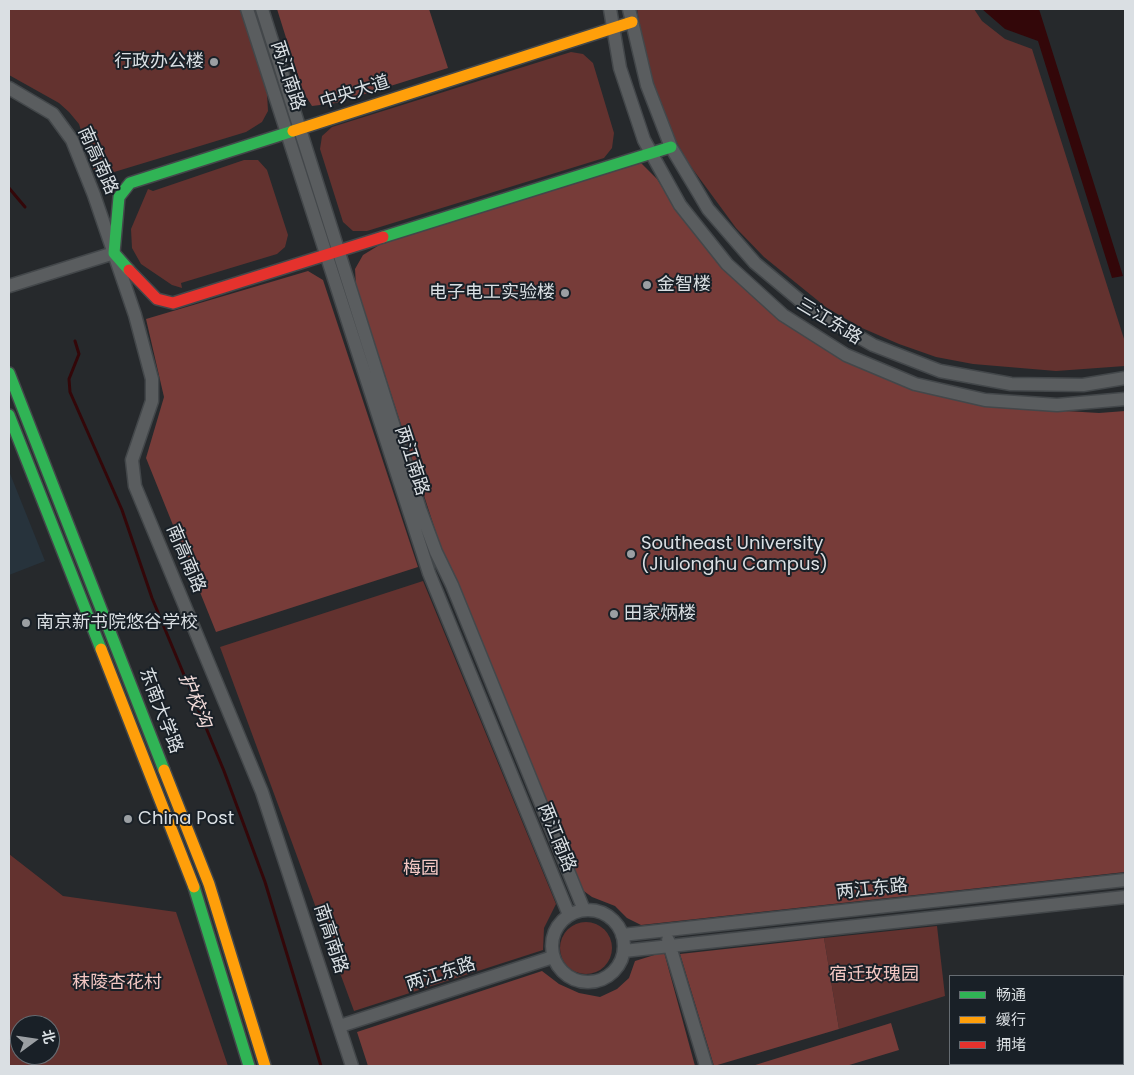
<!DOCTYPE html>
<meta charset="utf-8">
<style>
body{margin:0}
#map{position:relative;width:1134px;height:1075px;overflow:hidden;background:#26292c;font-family:Poppins,"Noto Sans SC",sans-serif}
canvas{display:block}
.frame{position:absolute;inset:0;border:10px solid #dadfe3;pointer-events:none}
.legend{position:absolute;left:949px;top:975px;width:175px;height:90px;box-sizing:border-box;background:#192027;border:1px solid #666c72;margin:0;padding:6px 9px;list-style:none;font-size:15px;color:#dadfe3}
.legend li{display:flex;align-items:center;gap:10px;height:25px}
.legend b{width:25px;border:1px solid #666c72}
.north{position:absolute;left:10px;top:1015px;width:50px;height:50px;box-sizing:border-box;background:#192027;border:1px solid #666c72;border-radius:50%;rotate:76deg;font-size:14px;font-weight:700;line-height:20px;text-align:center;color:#dadfe3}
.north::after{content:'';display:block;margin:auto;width:18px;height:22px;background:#9b9fa3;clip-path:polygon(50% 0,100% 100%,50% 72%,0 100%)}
</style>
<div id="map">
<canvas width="1134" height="1075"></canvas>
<div class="frame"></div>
<ul class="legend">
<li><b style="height:6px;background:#30b455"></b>畅通</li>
<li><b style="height:6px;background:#ff9f0a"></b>缓行</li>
<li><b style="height:6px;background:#e5322d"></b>拥堵</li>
</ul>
<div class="north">北</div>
</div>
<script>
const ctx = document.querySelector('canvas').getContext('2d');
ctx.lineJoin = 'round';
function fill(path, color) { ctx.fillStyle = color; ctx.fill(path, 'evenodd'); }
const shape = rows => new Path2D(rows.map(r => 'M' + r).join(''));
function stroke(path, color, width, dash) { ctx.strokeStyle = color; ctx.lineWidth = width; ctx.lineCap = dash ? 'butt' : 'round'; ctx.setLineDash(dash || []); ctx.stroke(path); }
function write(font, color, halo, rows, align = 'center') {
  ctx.font = font + ' Poppins,"Noto Sans SC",sans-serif'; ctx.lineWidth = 4; ctx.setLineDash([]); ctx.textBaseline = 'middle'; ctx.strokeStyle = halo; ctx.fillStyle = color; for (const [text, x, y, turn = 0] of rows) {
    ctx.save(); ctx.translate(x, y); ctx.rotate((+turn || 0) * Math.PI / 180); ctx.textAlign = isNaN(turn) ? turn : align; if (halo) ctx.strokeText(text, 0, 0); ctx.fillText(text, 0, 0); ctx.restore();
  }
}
fill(shape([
 [9,471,45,561,9,575]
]), '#27333c');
fill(shape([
 [9,9,241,9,267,93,268,111,262,122,246,132,101,176,95,174,79,124,69,112,59,103,9,75],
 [637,9,974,9,982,21,1005,39,1032,49,1125,342,1125,366,1056,371,973,364,936,357,899,344,862,328,827,308,764,257,736,228,689,164,672,134,658,101,647,65],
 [571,52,583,54,593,63,614,133,612,148,604,158,367,231,353,231,343,222,320,149,322,136,332,127],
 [244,160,258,160,267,170,288,235,285,247,277,254,181,283,182,288,172,285,141,264,132,248,131,229,148,189,153,191],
 [423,581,556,904,544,928,543,950,354,1011,220,647],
 [9,854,63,896,176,912,228,1066,9,1066],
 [20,1025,50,1025,50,1055,20,1055],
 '560 948a26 26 0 1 1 52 0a26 26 0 1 1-52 0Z',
 [937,926,945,996,839,1029,824,938]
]), '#63322f');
fill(shape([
 [277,9,429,9,448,68,336,103,312,106,303,92],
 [640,162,657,179,674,205,704,243,749,293,806,337,843,357,894,379,1049,410,1099,413,1125,411,1125,872,641,925,627,918,615,906,592,897,581,889,441,548,356,286,355,269,363,255,381,244],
 [308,271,323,280,418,567,216,632,146,458,164,397,146,319],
 [824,938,839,1029,714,1066,680,954],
 [664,952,695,1066,368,1066,357,1032,542,971,559,984,579,993,600,997,617,989,629,978,635,961],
 [891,1023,899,1050,846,1066,752,1066]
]), '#773c39');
fill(shape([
 [982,9,1039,9,1123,276,1112,278,1038,41,1005,29]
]), '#330709');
stroke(shape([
 [9,188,25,207],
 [75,341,79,354,69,379,70,392,122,510,152,598,224,771,265,882,321,1066]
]), '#330709', 3);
const street = shape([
 [247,9,429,573,569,915],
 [262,9,420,509,436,552,452,585,584,910],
 [610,9,620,68,644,140,680,205,727,264,783,315,846,355,915,384,985,400,1057,405,1125,399],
 [629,9,647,85,671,147,698,192,708,209,755,263,810,309,873,345,940,371,1011,384,1083,385,1125,378],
 [9,88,53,114,72,140,94,195,135,315,152,379,152,401,132,460,135,486,262,792,352,1066],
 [9,286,114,253],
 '552 946a36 36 0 1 1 72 0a36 36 0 1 1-72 0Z',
 [622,935,1125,880],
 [668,940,706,1066],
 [624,951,1125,897],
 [340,1026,553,957]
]);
const fast = shape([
 [383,237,671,147],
 [129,270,114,253,119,197,130,183,293,131],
 [9,373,164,770],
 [9,415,101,649],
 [194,887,249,1066]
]);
const slow = shape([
 [293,131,632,22],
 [101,649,194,887],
 [164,770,209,884,265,1066]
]);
const jam = shape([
 [129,270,157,299,173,303,383,237]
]);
stroke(street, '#43474a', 15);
stroke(fast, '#43474a', 14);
stroke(slow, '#43474a', 14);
stroke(jam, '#43474a', 14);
stroke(street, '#5a5d5f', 12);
stroke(fast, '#30b455', 11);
stroke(slow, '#ff9f0a', 11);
stroke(jam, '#e5322d', 11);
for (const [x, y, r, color] of [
 [214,62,5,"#9b9fa3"],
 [647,285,5,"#9b9fa3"],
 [565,293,5,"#9b9fa3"],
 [631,554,5,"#9b9fa3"],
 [614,614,5,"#9b9fa3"],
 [26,623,5,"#9b9fa3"],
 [128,819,5,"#9b9fa3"]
]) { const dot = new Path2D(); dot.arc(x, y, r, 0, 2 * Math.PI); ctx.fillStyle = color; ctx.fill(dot); stroke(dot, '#192027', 2); }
write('18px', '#dadfe3', '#192027', [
 ["行政办公楼",204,62,"right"],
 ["金智楼",657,285],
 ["电子电工实验楼",555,293,"right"],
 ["Southeast University",641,544],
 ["(Jiulonghu Campus)",641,565],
 ["田家炳楼",624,614],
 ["南京新书院悠谷学校",36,623],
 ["China Post",138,819]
], 'left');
write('18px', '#dadfe3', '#192027', [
 ["两江南路",287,76,72],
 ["中央大道",355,93,-18],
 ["南高南路",97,161,66],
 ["三江东路",829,322,31],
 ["两江南路",411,461,72],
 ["南高南路",185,559,67],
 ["东南大学路",160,711,69],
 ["两江南路",556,838,68],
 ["两江东路",872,890,-6],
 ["南高南路",330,939,72],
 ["两江东路",441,975,-18]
]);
write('18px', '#f3c7c3', '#192027', [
 ["梅园",421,869],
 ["宿迁玫瑰园",874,975],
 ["秣陵杏花村",117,983]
]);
write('italic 19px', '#f3dcda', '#192027', [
 ["护校沟",194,701,68]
]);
</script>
